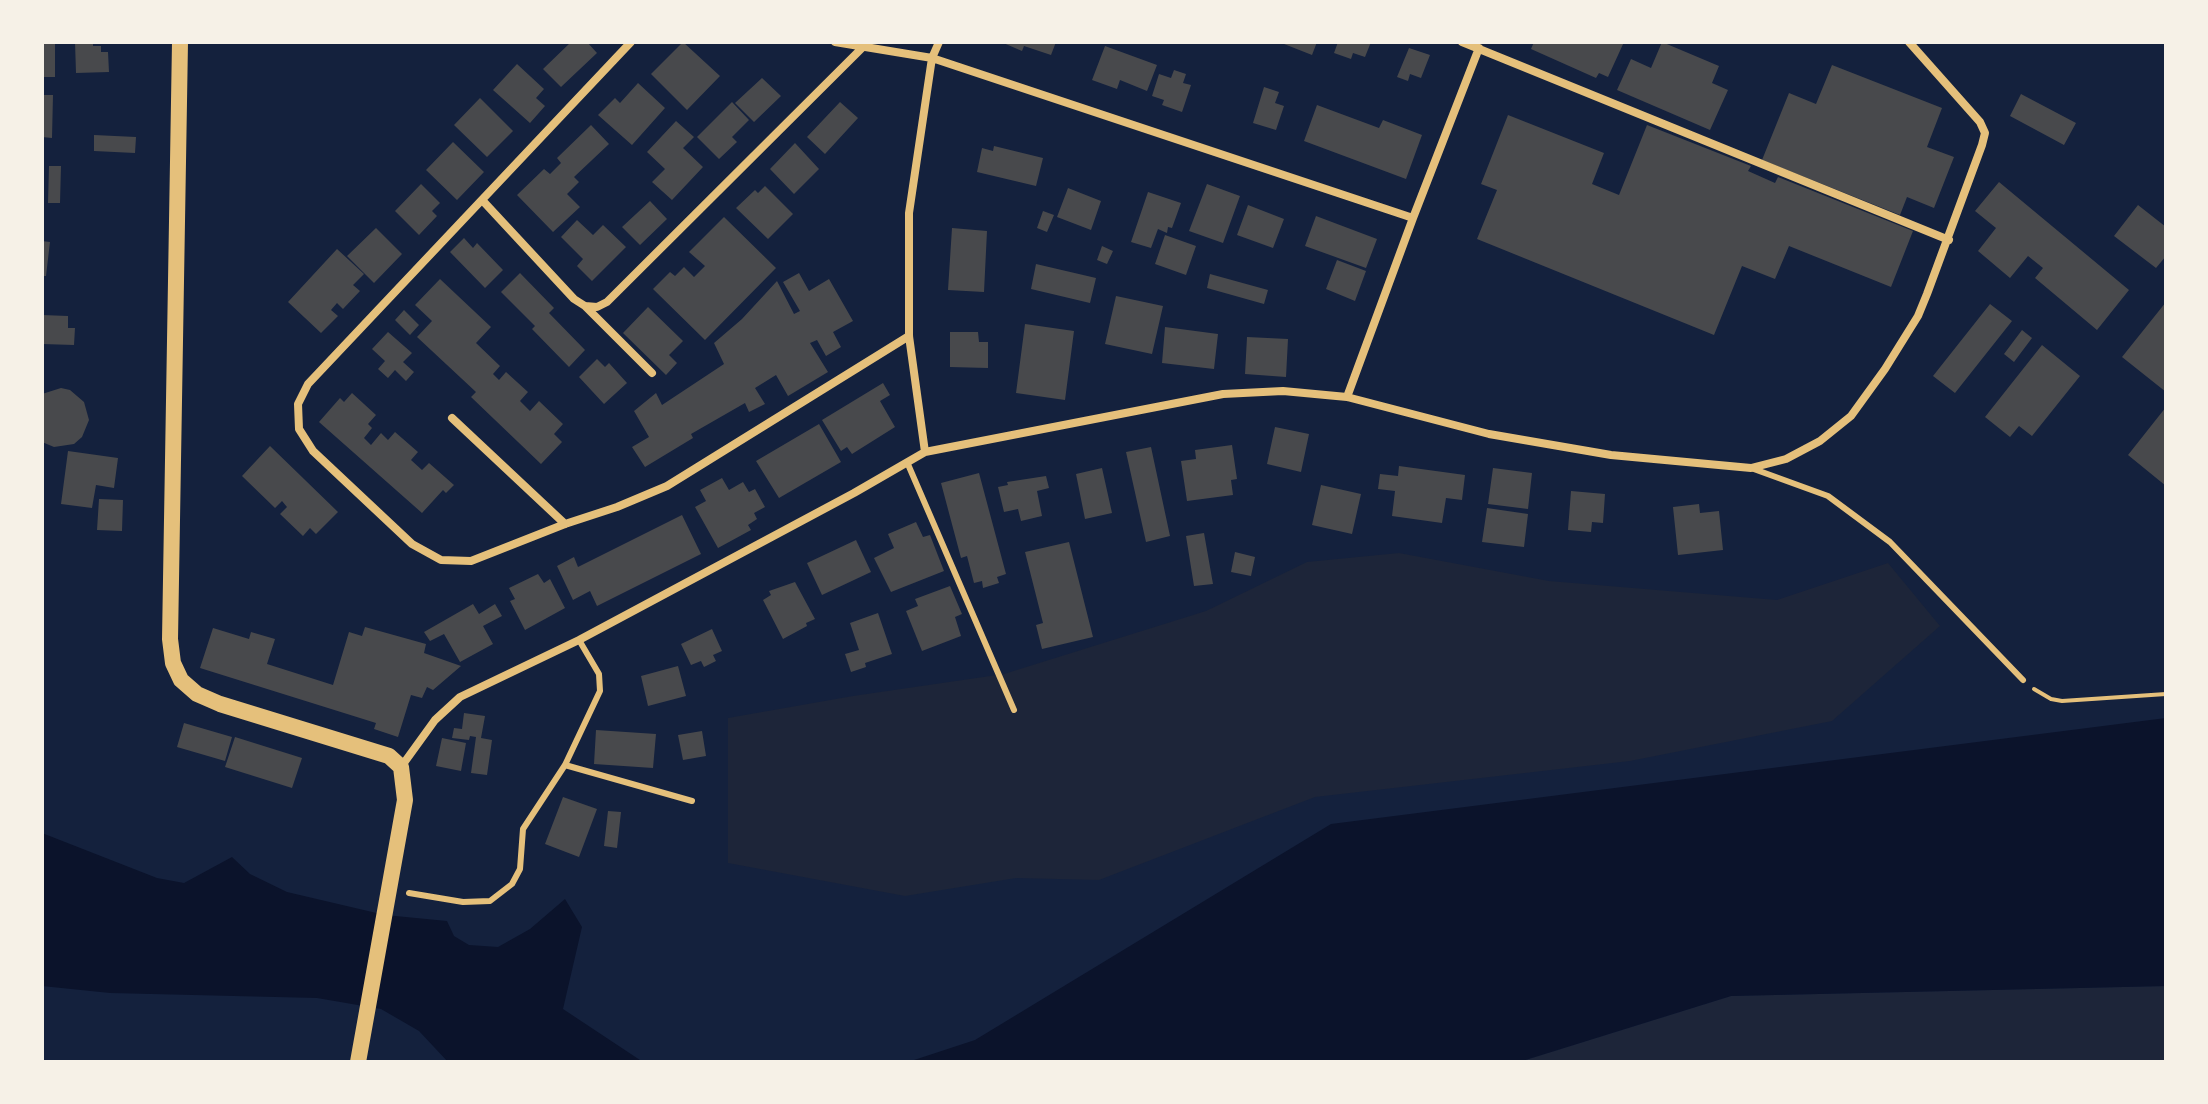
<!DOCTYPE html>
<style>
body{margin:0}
#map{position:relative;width:2208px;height:1104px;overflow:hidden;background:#14213d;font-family:"Source Sans 3",sans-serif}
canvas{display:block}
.frame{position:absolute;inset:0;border:44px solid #f6f1e7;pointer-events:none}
</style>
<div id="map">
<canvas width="2208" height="1104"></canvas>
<div class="frame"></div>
</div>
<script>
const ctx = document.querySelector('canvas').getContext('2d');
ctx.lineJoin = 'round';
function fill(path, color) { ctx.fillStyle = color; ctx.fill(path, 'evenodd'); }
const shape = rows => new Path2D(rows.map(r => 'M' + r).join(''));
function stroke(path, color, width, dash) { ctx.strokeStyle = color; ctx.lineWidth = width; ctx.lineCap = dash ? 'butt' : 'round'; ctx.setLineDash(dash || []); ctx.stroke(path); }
fill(shape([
 [1399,553,1549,581,1777,600,1888,563,1940,626,1832,721,1630,761,1315,797,1099,880,1016,878,905,896,728,863,728,718,853,696,1004,674,1206,611,1307,562],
 [2166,986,2166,1062,1519,1062,1731,996]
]), '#1d2539');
fill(shape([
 [2166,718,2166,986,1731,996,1519,1062,908,1062,975,1040,1331,824],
 [42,833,157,878,184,883,232,857,250,874,287,892,385,915,447,921,454,936,469,945,498,947,530,929,565,899,582,927,563,1009,643,1062,448,1062,419,1031,381,1009,317,998,110,993,42,986]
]), '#0b132b');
fill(shape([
 [42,42,55,42,55,77,42,77],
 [75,42,93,42,93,46,101,46,101,52,108,52,109,72,76,73],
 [571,42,587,42,597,53,561,87,543,69],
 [683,42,720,76,687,110,651,74],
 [1001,42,1056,42,1051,55,1024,46,1022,51],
 [1279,42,1317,42,1312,55],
 [1338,42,1371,42,1365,57,1353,53,1351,59,1334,53],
 [1534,42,1624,42,1608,77,1599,73,1596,78,1531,49],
 [1662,42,1719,66,1712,83,1728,90,1710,130,1617,90,1631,59,1651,68],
 [1105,46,1157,65,1147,91,1120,80,1117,89,1092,80],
 [1409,48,1430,55,1421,78,1410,74,1408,81,1397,77],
 [517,64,544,89,536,98,545,106,530,123,493,90],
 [1832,65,1942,108,1927,147,1954,157,1934,208,1907,197,1900,215,1762,160,1789,93,1816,104],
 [1174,70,1186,74,1183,83,1191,85,1182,112,1162,105,1164,100,1152,96,1159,74,1171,78],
 [762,78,781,96,754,122,735,103],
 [638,83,665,108,632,145,598,115,615,98,620,103],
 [1264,87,1279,92,1275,103,1284,106,1276,130,1253,123],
 [2021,94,2076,123,2064,145,2010,116],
 [42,95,53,95,52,138,42,137],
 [480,98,513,131,487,157,454,125],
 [732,102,749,120,732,137,737,142,719,159,697,137],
 [840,102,858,118,825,154,807,137],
 [1317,105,1379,128,1383,120,1422,135,1406,179,1304,141],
 [1508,115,1604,153,1592,184,1619,195,1647,125,1751,166,1748,171,1775,183,1778,177,1913,231,1891,287,1789,246,1775,279,1742,266,1714,335,1477,239,1497,190,1481,184],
 [676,121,694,137,683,148,703,167,672,200,652,182,665,169,647,152],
 [591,125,609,144,574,177,579,182,567,194,580,207,553,232,517,195,544,169,550,174,561,163,557,158],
 [94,135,136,137,135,153,94,151],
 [453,142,484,172,457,200,426,170],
 [795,143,819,169,794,194,770,169],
 [994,146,1043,158,1036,186,977,172,982,148,993,151],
 [49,166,61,166,60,203,48,203],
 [1999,182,2129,290,2097,330,2035,278,2043,268,2028,256,2010,278,1978,251,1996,228,1975,211],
 [421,184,440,203,432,211,437,216,419,235,395,211],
 [1207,184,1240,196,1223,243,1189,231],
 [765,186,793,214,768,239,736,208,755,190,758,193],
 [1068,188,1101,201,1091,230,1057,217],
 [1148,192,1181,203,1172,228,1168,227,1167,233,1158,229,1151,248,1131,242],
 [650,201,667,219,640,245,622,227],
 [1248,205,1284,219,1273,248,1237,235],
 [2138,205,2166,227,2166,256,2156,268,2114,236],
 [1043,211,1054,215,1047,232,1037,228],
 [1316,216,1377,239,1366,268,1305,246],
 [724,217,776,268,705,340,653,289,670,272,675,276,684,267,694,277,705,266,689,252],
 [577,220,593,235,603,225,626,247,592,281,577,266,583,259,561,237],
 [376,228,402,254,374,283,347,256],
 [952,228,987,231,984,292,948,290],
 [1165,235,1196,246,1186,275,1155,264],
 [464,238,473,248,477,243,503,270,485,288,450,252],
 [42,241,50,242,46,276,42,276],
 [1102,246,1113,251,1107,264,1097,260],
 [337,249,364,274,353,285,360,291,343,309,337,303,331,310,338,316,321,333,288,302],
 [1337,260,1366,271,1355,301,1326,289],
 [1036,264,1096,278,1090,303,1031,289],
 [520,273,554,308,549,313,585,350,569,367,532,329,535,326,501,292],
 [799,273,809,291,829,279,853,321,833,332,841,347,826,356,817,340,810,343,828,372,788,396,776,375,755,388,765,404,749,412,745,403,691,434,693,438,645,467,632,447,649,437,634,411,656,393,662,405,724,364,714,343,742,319,777,281,794,314,800,311,783,282],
 [1210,274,1268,290,1264,304,1207,288],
 [440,279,491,327,476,343,500,366,493,374,499,380,506,372,528,392,520,401,530,411,539,401,563,424,554,434,562,442,541,464,471,397,476,392,417,337,432,321,415,305],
 [1116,296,1163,306,1152,354,1105,344],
 [2166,302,2166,392,2122,357],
 [1990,304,2012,321,1955,393,1933,376],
 [648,307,683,341,669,355,677,363,666,375,623,333],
 [404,310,419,325,410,335,395,320],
 [42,315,68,316,68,328,75,328,74,345,42,344],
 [1025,324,1074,331,1065,400,1016,393],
 [1165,327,1218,334,1214,369,1162,363],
 [2022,330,2032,338,2014,362,2004,354],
 [388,332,412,353,403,362,414,372,406,381,395,370,388,378,378,369,385,361,372,349],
 [950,332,978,332,979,342,988,342,988,368,950,367],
 [1247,337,1288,339,1286,377,1245,374],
 [2042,345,2080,376,2032,436,2019,426,2010,437,1985,417],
 [597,359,605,367,609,363,627,383,604,404,579,377],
 [883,383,890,395,880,401,895,427,852,454,847,447,841,451,822,420],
 [61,388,70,390,84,402,89,420,82,437,74,444,54,447,42,442,42,394],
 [352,393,376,415,368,424,372,428,364,438,371,445,381,433,388,440,395,432,418,452,411,460,422,470,429,463,454,485,446,493,443,490,422,513,319,422,340,398,344,402],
 [2166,407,2166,486,2128,455],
 [819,424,841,462,779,498,756,461],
 [1275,427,1309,434,1301,472,1267,464],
 [1232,445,1237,479,1231,480,1233,495,1187,501,1181,461,1196,459,1195,450],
 [270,446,338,512,316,534,310,528,303,536,280,514,287,507,282,501,275,508,242,476],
 [1151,447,1170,536,1146,542,1126,452],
 [68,451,118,458,114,488,96,485,92,508,61,504],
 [1399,466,1465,475,1462,500,1446,498,1442,523,1392,516,1395,491,1378,489,1380,474,1398,476],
 [1102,468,1112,513,1085,519,1076,474],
 [1493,468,1532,473,1528,509,1488,504],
 [979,473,1006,574,997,577,999,583,983,588,982,581,974,583,967,556,961,558,941,483],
 [1046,476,1049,488,1037,491,1042,516,1021,521,1018,509,1004,512,998,487,1008,485,1007,482],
 [722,478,729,490,743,482,749,492,755,489,765,507,754,513,757,519,748,525,751,530,718,548,695,507,706,501,700,490],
 [1321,485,1361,494,1352,534,1312,525],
 [1571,491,1605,494,1603,523,1592,522,1591,532,1568,530],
 [99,499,123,500,122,531,97,530],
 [1699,504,1700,513,1719,511,1723,550,1678,555,1673,507],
 [1487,508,1528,514,1524,547,1482,542],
 [682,515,701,554,597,606,590,591,573,600,557,566,574,557,578,567],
 [916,522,923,537,930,535,944,571,891,592,874,558,894,548,888,534],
 [1204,533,1213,584,1194,586,1186,536],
 [856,540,871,572,822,595,807,563],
 [1069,542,1093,637,1042,649,1036,625,1043,623,1025,552],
 [1235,552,1255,557,1251,576,1231,572],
 [538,574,544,583,550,579,565,608,525,630,510,601,515,599,509,588],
 [795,582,815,619,806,623,807,626,783,639,763,600,771,595,769,591],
 [950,586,962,614,955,617,961,636,922,651,906,611,918,606,915,599],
 [473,604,479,614,495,604,502,616,483,626,493,644,460,662,444,634,430,641,424,632],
 [878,613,892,654,865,663,866,667,851,672,845,654,859,650,850,623],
 [365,627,426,644,424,653,461,666,433,690,427,687,422,698,411,695,398,737,374,729,376,723,200,668,213,628,249,639,251,632,275,639,267,664,333,685,349,632,362,636],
 [712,629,722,651,713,655,716,661,704,667,701,661,691,665,681,644],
 [678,666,686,696,648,706,641,676],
 [464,713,485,716,481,738,492,740,487,775,471,773,476,737,470,736,469,740,452,738,454,728,462,729],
 [184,723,232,737,225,761,177,747],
 [596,730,656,734,653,768,594,764],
 [702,731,706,756,683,760,678,735],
 [235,737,302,758,292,788,225,767],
 [442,738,466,743,461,771,436,766],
 [563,797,597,809,579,857,545,844],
 [608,811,621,812,617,848,604,846]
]), '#48494c');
stroke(shape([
 [2034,689,2051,699,2062,701,2166,694]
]), '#e5c07b', 4);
stroke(shape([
 [907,462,1014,710],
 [1751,468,1828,496,1890,542,2023,680],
 [565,765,692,801],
 [409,893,463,902,490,901,512,884,520,869,523,829,565,765,600,691,599,674,579,640]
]), '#e5c07b', 6);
stroke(shape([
 [631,42,308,384,298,404,299,429,313,451,412,544,441,560,471,561,565,524,617,507,667,486,909,336],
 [835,42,932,58,1413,218],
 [1462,42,1949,240],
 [483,201,574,299,585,306,597,307,607,302,863,47],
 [585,306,652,373],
 [1347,397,1413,218,1479,48],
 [452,418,565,524],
 [925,452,909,336,909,213,932,58,939,42],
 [401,767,435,720,460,697,579,640,854,493,925,452,1223,394,1283,391,1347,397,1489,434,1611,455,1751,468,1786,459,1820,441,1851,416,1885,369,1918,316,1927,294,1982,145,1985,133,1980,122,1909,42]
]), '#e5c07b', 8);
stroke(shape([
 [180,42,170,639,173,663,181,680,197,694,220,704,389,756,401,767,405,800,358,1062]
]), '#e5c07b', 16);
</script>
